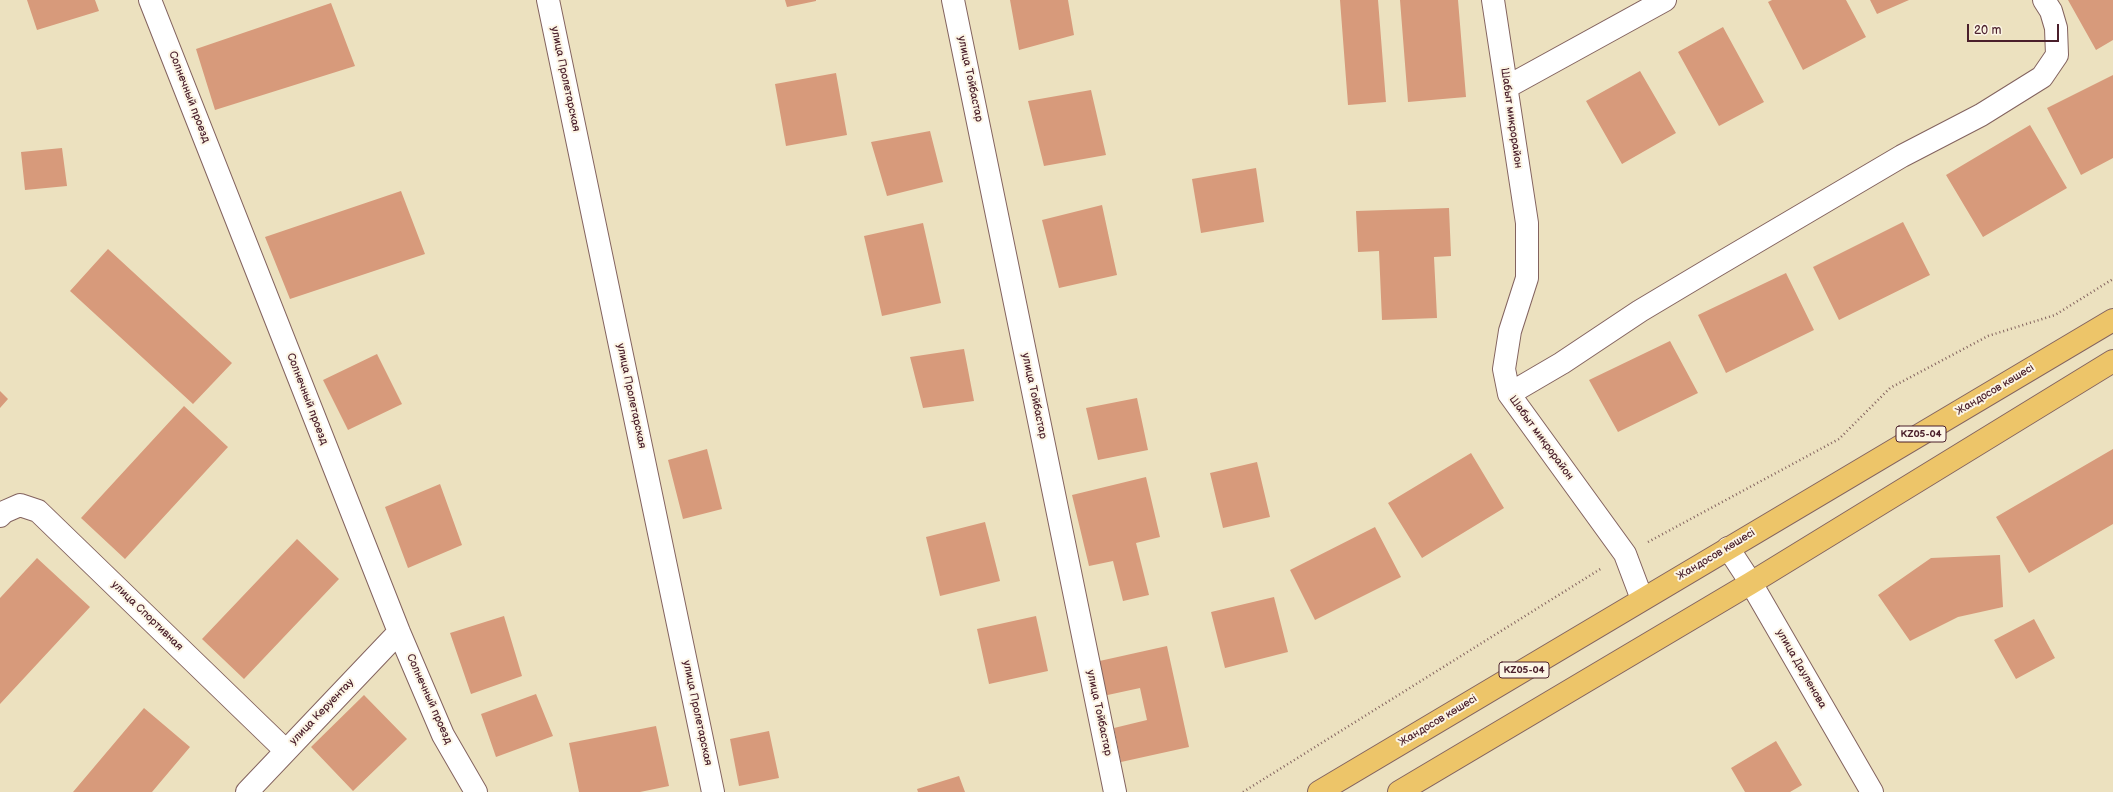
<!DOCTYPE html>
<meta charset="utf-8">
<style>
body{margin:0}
#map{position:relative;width:2113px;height:792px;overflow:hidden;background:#ece1bf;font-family:"Balsamiq Sans",sans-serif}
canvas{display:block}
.scale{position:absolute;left:1967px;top:24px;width:92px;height:18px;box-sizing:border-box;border:2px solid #4a1f2b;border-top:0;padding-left:5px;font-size:12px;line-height:14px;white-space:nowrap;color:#4a1f2b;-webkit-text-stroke:3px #fcf5e5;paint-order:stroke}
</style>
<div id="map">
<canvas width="2113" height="792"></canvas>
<div class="scale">20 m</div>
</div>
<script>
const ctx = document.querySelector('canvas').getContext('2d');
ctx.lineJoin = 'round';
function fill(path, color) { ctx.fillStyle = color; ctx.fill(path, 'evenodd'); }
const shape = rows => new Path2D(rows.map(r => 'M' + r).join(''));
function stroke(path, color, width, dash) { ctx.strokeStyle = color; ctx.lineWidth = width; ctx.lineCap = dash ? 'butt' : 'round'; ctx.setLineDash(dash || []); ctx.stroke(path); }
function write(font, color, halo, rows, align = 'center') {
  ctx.font = font + ' "Balsamiq Sans",sans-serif'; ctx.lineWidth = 4; ctx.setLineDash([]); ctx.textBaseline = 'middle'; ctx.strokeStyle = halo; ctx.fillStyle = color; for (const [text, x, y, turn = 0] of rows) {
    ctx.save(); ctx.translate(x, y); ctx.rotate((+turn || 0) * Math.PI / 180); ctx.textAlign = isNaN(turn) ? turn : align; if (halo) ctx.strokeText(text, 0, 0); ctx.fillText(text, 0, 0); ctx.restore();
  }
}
fill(shape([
 [27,0,95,0,99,11,37,30],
 [785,0,816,0,816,1,787,7],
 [1010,0,1068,0,1074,35,1019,50],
 [1340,0,1378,0,1386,102,1348,105],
 [1400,0,1458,0,1466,97,1408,102],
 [1772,0,1846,0,1866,37,1803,70,1768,2],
 [1870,0,1909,0,1877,14],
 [2068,0,2113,0,2113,40,2096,50],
 [331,3,355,66,215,110,196,49],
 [1723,27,1764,102,1719,126,1678,52],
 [1640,71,1676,133,1622,164,1586,101],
 [836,73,847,135,786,146,775,84],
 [2113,75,2113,158,2081,175,2047,108],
 [1091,90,1106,155,1044,166,1028,101],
 [2030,125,2067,188,1983,237,1946,175],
 [930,131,943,182,887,196,871,142],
 [62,148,67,186,25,190,21,152],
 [1256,168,1264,222,1201,233,1192,179],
 [401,191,425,254,290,299,265,237],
 [1102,205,1117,275,1059,288,1042,220],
 [1449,208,1451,256,1434,257,1437,318,1382,320,1379,251,1358,252,1356,211],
 [1903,222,1930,275,1839,320,1813,267],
 [923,223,941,303,882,316,864,236],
 [108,249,232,363,193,404,70,291],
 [1786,273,1814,330,1726,373,1698,315],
 [1670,341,1698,393,1618,432,1589,380],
 [964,349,974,401,923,408,910,357],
 [377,354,402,404,348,430,323,380],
 [0,391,8,399,0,408],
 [1137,398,1148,450,1098,460,1086,408],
 [184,406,228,447,125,559,81,518],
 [707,449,722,509,683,519,668,460],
 [2113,449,2113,524,2029,573,1996,517],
 [1471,453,1504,508,1422,558,1388,503],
 [1257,462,1270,517,1223,528,1210,473],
 [1146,477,1160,537,1136,543,1149,595,1123,601,1113,561,1089,566,1072,495],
 [440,484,462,545,408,568,385,507],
 [985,522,1000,581,940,596,926,537],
 [1375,527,1401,577,1315,620,1290,570],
 [297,539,339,579,244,679,202,639],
 [2000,555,2003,607,1958,617,1910,641,1878,595,1931,558],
 [37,558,90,607,0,704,0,598],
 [1274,597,1288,652,1225,668,1211,612],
 [504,616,522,676,471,694,450,633],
 [1036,616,1048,671,989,684,977,629],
 [2034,619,2055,658,2016,679,1994,640],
 [1167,646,1189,747,1121,762,1114,728,1147,720,1140,688,1103,696,1095,662],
 [536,694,553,736,496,757,481,714],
 [364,695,407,739,353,791,311,747],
 [144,708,190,747,152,792,73,792],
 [656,726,669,786,640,792,579,792,569,743],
 [769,731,779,778,739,786,730,739],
 [1776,741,1802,785,1790,792,1745,792,1731,768],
 [959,776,965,792,918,792,917,789]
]), '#d79a7b');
const street = shape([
 [150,0,399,632,443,735,476,792],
 [548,0,713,792],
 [953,0,1115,792],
 [1493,0,1527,223,1527,278,1510,331,1504,369,1509,394,1625,554,1642,599],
 [1507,87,1665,0],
 [1509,394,1562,363,1640,311,1712,268,1902,156,1981,115,2042,77,2057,55,2056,28,2051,11,2044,0],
 [0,516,4,512,20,505,38,511,285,750],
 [1728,548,1751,583,1872,792],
 [247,792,399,632]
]);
const primary = shape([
 [1319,792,2113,320],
 [1399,792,1751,583,2113,361]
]);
stroke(street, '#83635f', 24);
stroke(primary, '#83635f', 24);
stroke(shape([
 [1648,542,1839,439,1890,388,1988,336,2055,315,2113,279],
 [1243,792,1602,568]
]), '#83635f', 2.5, [1, 3]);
stroke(street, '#fff', 22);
stroke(primary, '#edc569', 22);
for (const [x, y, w] of [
 [1921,434,50],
 [1524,670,50]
]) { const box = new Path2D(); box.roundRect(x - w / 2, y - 8, w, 16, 3); ctx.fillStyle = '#fcf5e5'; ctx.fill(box); stroke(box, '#4a1f2b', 1); }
write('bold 10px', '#4a1f2b', null, [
 ["KZ05-04",1921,434],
 ["KZ05-04",1524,670]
]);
write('11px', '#4a1f2b', '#fcf5e5', [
 ["улица Пролетарская",565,79,78],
 ["улица Тойбастар",970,79,78],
 ["Солнечный проезд",189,97,69],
 ["Шабыт микрорайон",1511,118,82],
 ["Жандосов көшесі",1995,390,-31],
 ["улица Пролетарская",631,396,78],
 ["улица Тойбастар",1034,396,78],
 ["Солнечный проезд",307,399,69],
 ["Шабыт микрорайон",1541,438,54],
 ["Жандосов көшесі",1716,555,-31],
 ["улица Спортивная",147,616,44],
 ["улица Дауленова",1801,669,60],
 ["Солнечный проезд",429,699,66],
 ["улица Керуентау",322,712,-46],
 ["улица Пролетарская",697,713,78],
 ["улица Тойбастар",1099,713,78],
 ["Жандосов көшесі",1438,721,-31]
]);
</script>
